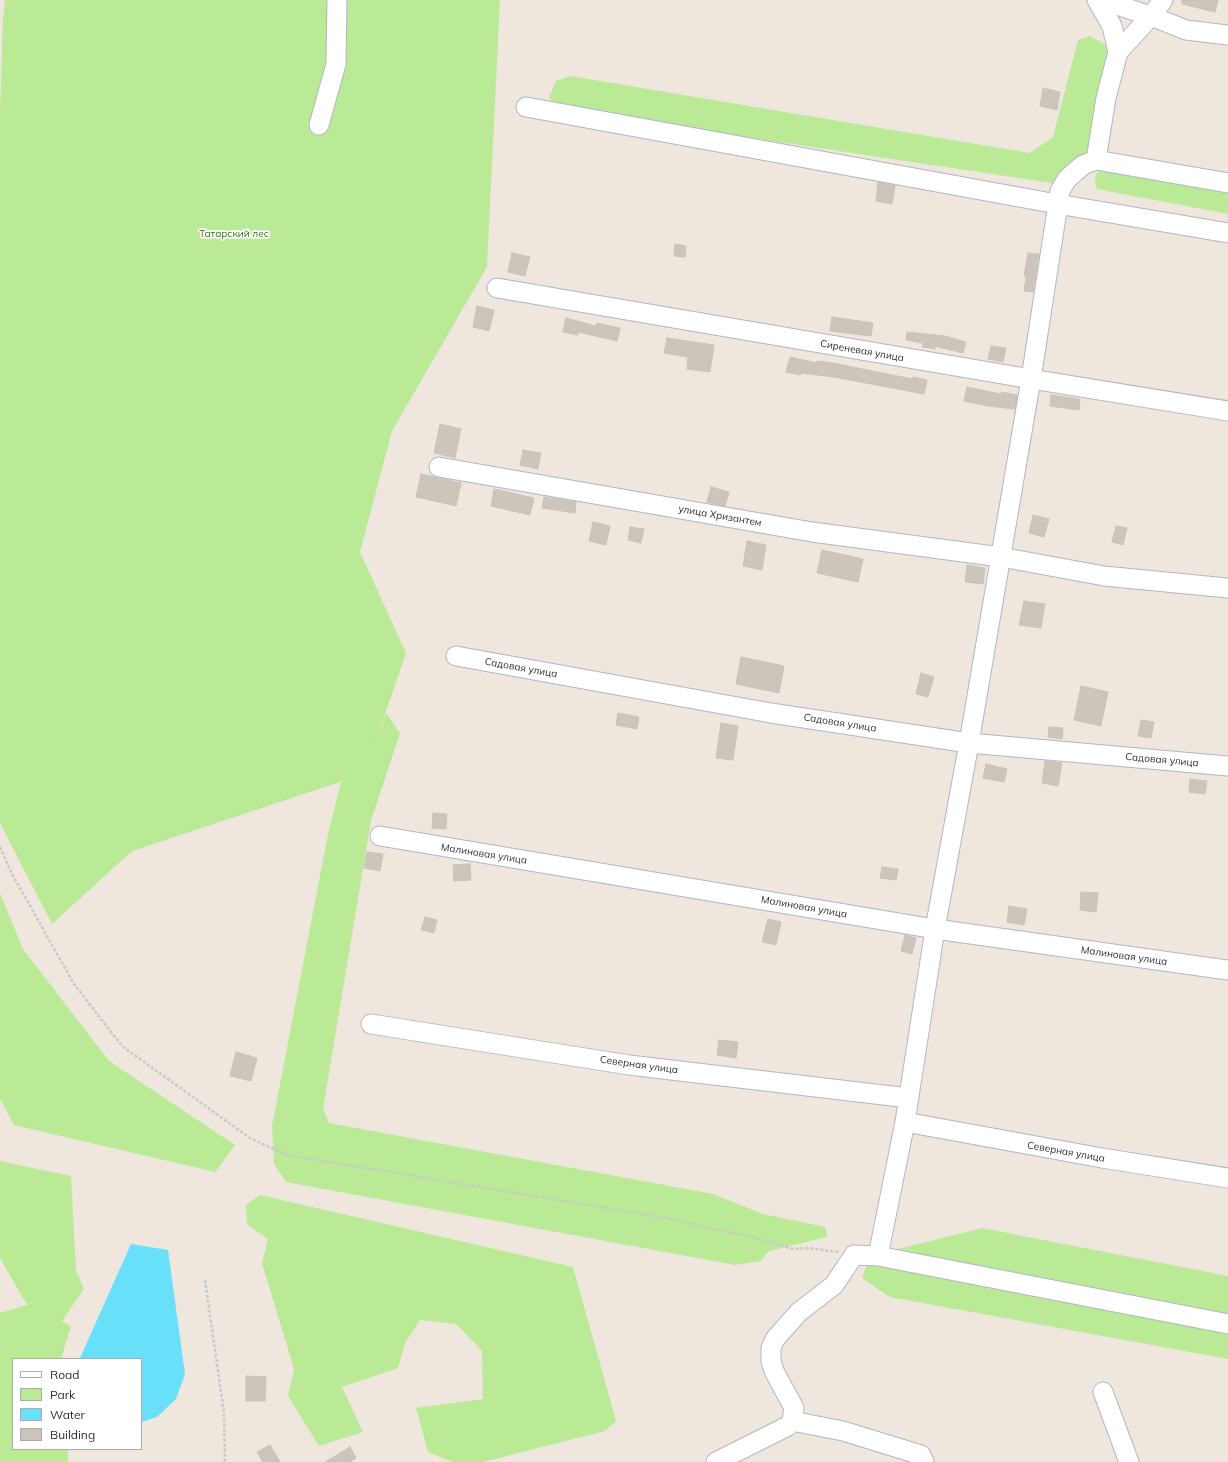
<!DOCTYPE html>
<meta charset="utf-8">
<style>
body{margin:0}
#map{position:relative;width:1228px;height:1462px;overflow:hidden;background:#efe6de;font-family:Mulish,sans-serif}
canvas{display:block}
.legend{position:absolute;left:12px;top:1358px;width:130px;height:92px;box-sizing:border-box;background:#fff;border:1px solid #ababab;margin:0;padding:5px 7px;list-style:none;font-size:12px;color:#2d2d2d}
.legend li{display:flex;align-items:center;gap:8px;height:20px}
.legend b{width:20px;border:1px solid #ababab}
</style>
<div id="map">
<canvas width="1228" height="1462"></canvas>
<ul class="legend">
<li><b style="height:5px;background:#fff"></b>Road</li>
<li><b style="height:11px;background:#baea96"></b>Park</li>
<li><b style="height:11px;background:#68e0fa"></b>Water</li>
<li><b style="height:11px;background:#cbc5bc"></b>Building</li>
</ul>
</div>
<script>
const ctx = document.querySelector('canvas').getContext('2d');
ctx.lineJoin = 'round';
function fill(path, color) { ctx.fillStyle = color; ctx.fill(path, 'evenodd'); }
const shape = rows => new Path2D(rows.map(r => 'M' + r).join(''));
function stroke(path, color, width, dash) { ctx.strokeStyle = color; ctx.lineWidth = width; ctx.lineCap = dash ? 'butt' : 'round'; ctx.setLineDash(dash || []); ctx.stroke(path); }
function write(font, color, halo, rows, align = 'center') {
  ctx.font = font + ' Mulish,sans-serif'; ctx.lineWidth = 3.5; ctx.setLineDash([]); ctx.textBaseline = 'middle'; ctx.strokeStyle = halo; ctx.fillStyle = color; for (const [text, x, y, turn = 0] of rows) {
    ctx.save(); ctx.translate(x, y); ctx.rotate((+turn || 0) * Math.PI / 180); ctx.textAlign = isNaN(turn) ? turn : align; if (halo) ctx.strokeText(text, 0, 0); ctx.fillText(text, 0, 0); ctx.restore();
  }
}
fill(shape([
 [5,0,500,0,487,267,392,431,360,552,406,653,368,763,386,713,400,733,371,821,323,1109,329,1123,713,1194,763,1214,825,1227,827,1237,769,1251,761,1261,735,1265,286,1182,274,1164,272,1126,328,834,341,782,364,774,132,851,52,924,0,823,0,114,3,20],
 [1090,36,1106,45,1108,54,1088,155,1059,184,559,109,549,98,556,81,570,76,1030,153,1053,137,1078,40],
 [1103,167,1228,190,1228,214,1097,189,1095,183,1096,174],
 [0,893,23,949,109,1061,235,1145,215,1172,14,1125,0,1099],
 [0,1161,71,1176,76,1270,84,1289,62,1321,71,1326,61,1359,13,1359,13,1449,68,1449,68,1462,0,1462,0,1313,27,1305,0,1258],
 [260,1195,573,1267,616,1421,605,1431,483,1462,453,1462,428,1452,416,1408,483,1399,482,1351,456,1324,420,1320,405,1343,398,1368,342,1387,363,1432,319,1446,288,1396,294,1369,262,1263,268,1239,247,1224,246,1205],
 [982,1228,1228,1276,1228,1359,890,1297,862,1278,868,1262,898,1249]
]), '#baea96');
fill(shape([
 [131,1244,168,1250,185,1374,176,1399,157,1417,141,1422,141,1359,80,1358]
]), '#68e0fa');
const building = shape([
 [1182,0,1218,0,1215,12,1182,4,1182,0],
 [1043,88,1060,92,1057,110,1040,106,1043,88],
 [878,182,895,186,892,204,876,201,878,182],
 [675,244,686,246,685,257,674,256,675,244],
 [512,253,530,257,525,276,508,272,512,253],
 [1028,253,1039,254,1033,292,1024,291,1026,277,1024,276,1028,253],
 [477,306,494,310,489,331,473,327,477,306],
 [832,317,873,323,871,336,830,331,832,317],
 [566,318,596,326,597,323,620,328,617,341,578,332,578,335,563,332,566,318],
 [907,332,945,336,966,342,963,353,935,346,935,349,922,347,923,343,906,340,907,332],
 [667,338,714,345,710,372,687,369,688,357,664,353,667,338],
 [991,346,1006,348,1003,362,988,359,991,346],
 [790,357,817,363,817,361,833,363,882,373,913,379,913,377,927,380,924,394,834,377,801,373,801,375,786,372,790,357],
 [967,387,1001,394,1001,392,1017,395,1015,409,988,406,964,401,967,387],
 [1051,395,1080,399,1079,410,1050,406,1051,395],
 [440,424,461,429,455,458,434,453,440,424],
 [523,450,541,453,538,469,520,465,523,450],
 [421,474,461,483,456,506,416,497,421,474],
 [711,487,729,492,725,506,707,502,711,487],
 [494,489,534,498,530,515,491,506,494,489],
 [544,497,576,502,575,513,542,508,544,497],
 [1033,515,1049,519,1044,537,1029,533,1033,515],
 [593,522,610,526,606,545,589,541,593,522],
 [1116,526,1127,528,1123,545,1112,542,1116,526],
 [630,527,644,529,641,543,628,540,630,527],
 [747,541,766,545,762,570,743,566,747,541],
 [822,550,863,559,858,582,817,573,822,550],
 [967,565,985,568,983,584,965,582,967,565],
 [1024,601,1045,604,1041,628,1019,625,1024,601],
 [741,657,784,666,779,693,736,684,741,657],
 [921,673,934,677,928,697,916,694,921,673],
 [1081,686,1108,692,1101,726,1074,720,1081,686],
 [618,713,639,717,637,729,616,725,618,713],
 [1141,720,1154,722,1151,738,1138,736,1141,720],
 [721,723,738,726,733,760,716,758,721,723],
 [1049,727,1063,728,1062,739,1048,737,1049,727],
 [1045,761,1062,763,1058,786,1042,783,1045,761],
 [986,764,1007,769,1004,782,983,778,986,764],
 [1190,779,1207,781,1205,794,1189,792,1190,779],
 [433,813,447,814,446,829,432,828,433,813],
 [367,852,383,854,380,871,364,868,367,852],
 [470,864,471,880,454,881,453,865,470,864],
 [882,867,898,869,896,880,880,878,882,867],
 [1081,892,1098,893,1096,912,1080,910,1081,892],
 [1009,906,1027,909,1024,925,1007,922,1009,906],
 [425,917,437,920,434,933,421,930,425,917],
 [768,919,781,922,776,945,762,942,768,919],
 [905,935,916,938,912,954,901,951,905,935],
 [719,1040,738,1042,736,1058,717,1055,719,1040],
 [236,1052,257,1058,251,1081,230,1076,236,1052],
 [246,1376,266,1377,265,1401,246,1401,246,1376],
 [270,1445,280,1462,263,1462,257,1452,270,1445],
 [350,1447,356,1458,350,1462,325,1462,350,1447]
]);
fill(building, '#cbc5bc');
stroke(building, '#cbc2b7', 1);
const minor = shape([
 [1101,0,1151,16,1186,30,1228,35],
 [1118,52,1151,16,1163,0],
 [526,107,1057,204,1228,233],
 [319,125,336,64,337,0],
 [1096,160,1106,98,1118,52,1112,26,1097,0],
 [497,288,1031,379,1228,411],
 [439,467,812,532,1001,557,1104,576,1228,588],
 [456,656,771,713,969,743,1228,766],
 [380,836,935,929,1228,970],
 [371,1024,629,1065,909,1098],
 [905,1122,1102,1158,1228,1178],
 [878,1256,905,1122,935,929,969,743,1031,379,1060,191,1067,179,1083,165,1096,160,1228,183],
 [1103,1392,1129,1462],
 [792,1421,843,1431,921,1455,924,1462],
 [716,1462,788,1426,792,1421,794,1408,774,1371,771,1361,771,1348,775,1339,799,1312,834,1285,854,1255,878,1256,1228,1324]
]);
stroke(minor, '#b2b6c1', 21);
stroke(shape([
 [0,847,12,874,74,984,122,1046,250,1138,287,1155,661,1217,760,1239,793,1249,809,1248,838,1252],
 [205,1280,224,1413,225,1462]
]), '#c8c8c8', 2.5, [3, 2]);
stroke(minor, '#fff', 19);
write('10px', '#307314', '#fff', [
 ["Татарский лес",234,234]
]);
write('10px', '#2d2d2d', '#fff', [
 ["Сиреневая улица",862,351,10],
 ["улица Хризантем",720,516,10],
 ["Садовая улица",521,668,10],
 ["Садовая улица",840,723,9],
 ["Садовая улица",1162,760,5],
 ["Малиновая улица",484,854,9],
 ["Малиновая улица",804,907,10],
 ["Малиновая улица",1124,956,8],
 ["Северная улица",639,1065,8],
 ["Северная улица",1066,1152,10]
]);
</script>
